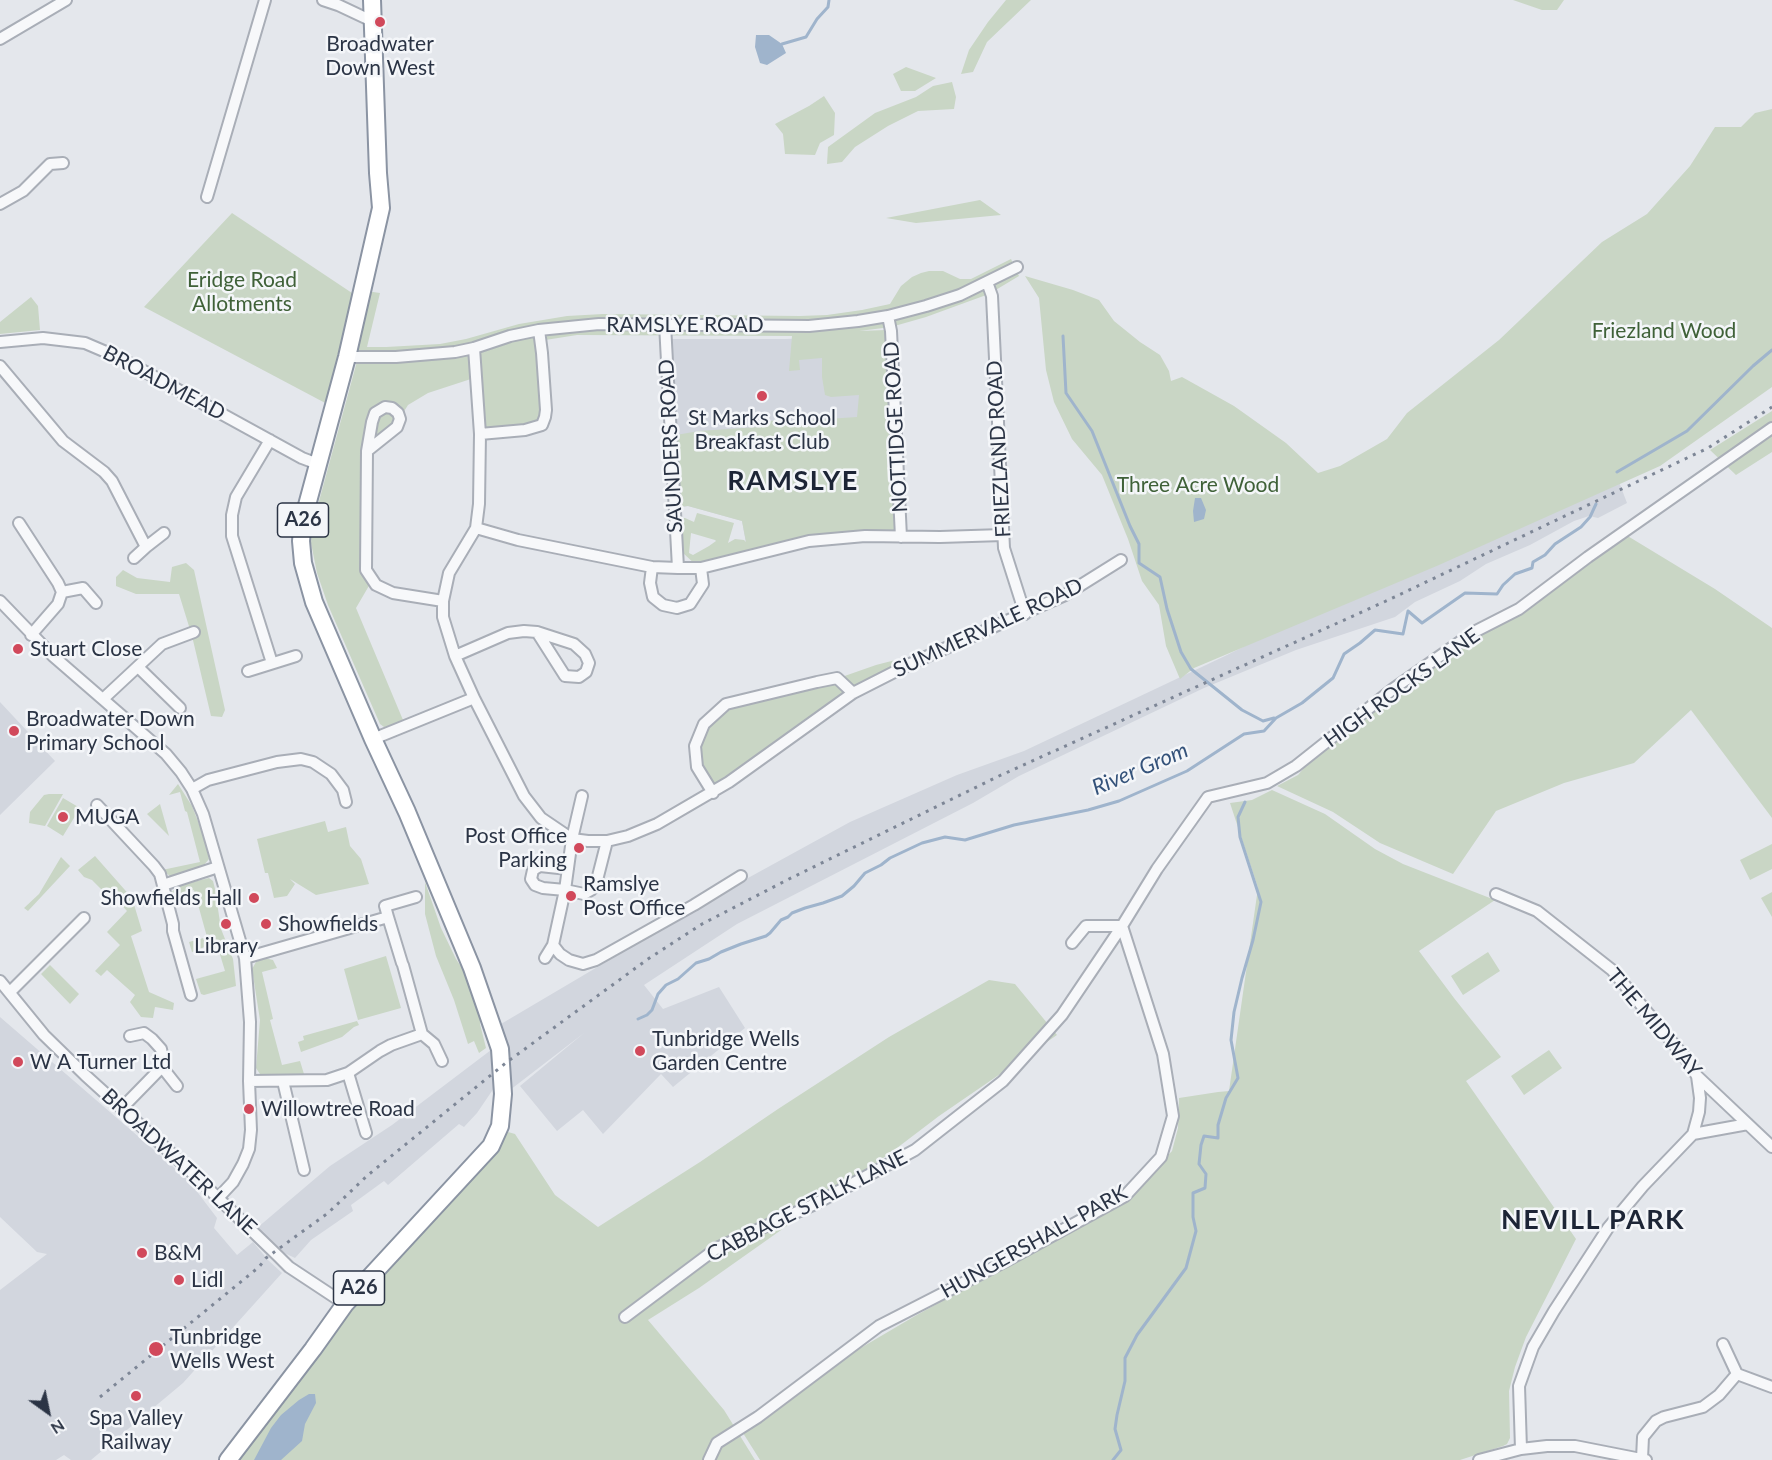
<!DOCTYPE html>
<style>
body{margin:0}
#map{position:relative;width:1772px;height:1460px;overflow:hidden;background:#e4e7ec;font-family:Lato,sans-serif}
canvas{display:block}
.north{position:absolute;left:18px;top:1382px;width:60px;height:60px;-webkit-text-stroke:4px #f4f6f9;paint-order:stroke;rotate:147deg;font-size:16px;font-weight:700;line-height:24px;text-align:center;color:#2b3445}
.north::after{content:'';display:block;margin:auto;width:21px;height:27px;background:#2b3445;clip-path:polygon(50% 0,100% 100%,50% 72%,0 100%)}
</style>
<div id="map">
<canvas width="1772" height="1460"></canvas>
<div class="north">N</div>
</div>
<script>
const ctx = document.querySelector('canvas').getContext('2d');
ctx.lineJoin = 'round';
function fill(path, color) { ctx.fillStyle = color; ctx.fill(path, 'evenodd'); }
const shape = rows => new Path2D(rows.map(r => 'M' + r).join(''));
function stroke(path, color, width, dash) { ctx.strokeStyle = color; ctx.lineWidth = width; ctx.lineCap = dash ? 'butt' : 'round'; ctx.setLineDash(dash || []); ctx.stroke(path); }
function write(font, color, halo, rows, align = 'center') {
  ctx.font = font + ' Lato,sans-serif'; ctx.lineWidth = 5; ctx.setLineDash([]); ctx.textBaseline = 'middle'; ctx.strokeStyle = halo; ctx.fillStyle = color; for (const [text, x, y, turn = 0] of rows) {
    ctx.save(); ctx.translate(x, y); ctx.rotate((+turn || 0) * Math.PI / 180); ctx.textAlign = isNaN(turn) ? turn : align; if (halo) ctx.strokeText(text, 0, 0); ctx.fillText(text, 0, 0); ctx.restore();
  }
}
fill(shape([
 [844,337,890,422,892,495,843,533,747,549,742,521,688,506,680,507,671,339,785,339],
 [1619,482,1627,503,1598,518,1589,516,1574,521,1530,545,1486,564,1460,581,1415,602,1395,617,1296,650,1204,688,1019,776,973,803,737,924,644,985,663,1009,719,987,745,1028,673,1087,661,1074,603,1134,583,1110,557,1131,520,1086,584,1033,510,1090,507,1062,510,1054,501,1024,748,878,850,822,957,775,1024,751,1225,656,1299,619],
 [0,702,55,761,0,815],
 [0,1017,162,1157,189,1181,217,1218,214,1228,237,1255,253,1242,268,1260,282,1273,183,1383,91,1460,71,1460,64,1455,56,1460,0,1460,0,1290,47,1254,37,1252,0,1217],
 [491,1050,494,1068,494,1088,477,1113,464,1127,459,1124,388,1185,384,1181,351,1205,353,1211,311,1240,295,1258,280,1251,257,1228,330,1166,392,1125]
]), '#d2d6de');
fill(shape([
 [1006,0,1031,0,987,42,973,72,961,74,969,50,988,22],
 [1513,0,1564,0,1557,10,1542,10],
 [906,67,936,78,915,91,901,91,893,74],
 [952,82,956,97,954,109,918,111,888,126,855,147,842,162,827,164,828,147,875,113,916,97,933,86],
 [824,96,835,113,834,135,820,143,815,155,785,154,783,134,775,124,809,106],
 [1772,109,1772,387,1660,466,1439,565,1194,668,1180,679,1166,646,1159,605,1142,581,1128,539,1102,475,1072,439,1054,402,1046,370,1039,298,1025,276,1073,290,1099,300,1114,321,1140,342,1160,355,1169,371,1171,381,1182,377,1234,406,1286,443,1318,473,1340,466,1387,439,1407,413,1499,340,1602,242,1647,214,1690,166,1715,127,1741,127,1755,113],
 [980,200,1001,215,916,223,886,218],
 [232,213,355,295,329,405,144,307],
 [1011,259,1019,276,989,294,926,317,891,327,859,331,886,330,892,489,898,489,900,536,865,535,698,567,682,552,680,518,685,518,694,522,697,513,734,523,728,543,735,539,744,540,746,542,742,521,688,506,680,507,676,435,699,431,758,427,759,422,781,420,782,422,857,417,859,395,831,397,825,395,822,377,822,358,799,360,800,370,789,371,792,336,577,335,539,341,541,423,482,432,477,377,428,393,408,405,398,421,365,451,370,584,356,608,403,720,392,726,384,727,380,724,328,605,317,573,311,543,312,527,356,365,358,355,351,355,366,291,380,293,367,347,386,347,440,344,466,339,519,324,567,316,603,314,800,316,827,315,862,310,890,304,901,286,912,277,921,273,929,271,943,271,960,279,971,279],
 [691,533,715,540,716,541,709,546,693,555,689,553],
 [31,297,38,306,40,330,0,334,0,322],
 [1772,411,1772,452,1736,475,1710,450],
 [1626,535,1715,589,1772,628,1772,818,1691,710,1634,763,1564,783,1496,811,1453,874,1380,843,1333,812,1277,786,1298,775,1304,768,1396,694,1476,637,1514,618],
 [186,563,194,570,225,710,222,717,211,716,192,636,179,594,136,594,116,586,116,577,123,570,137,578,170,582,172,567],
 [907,657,910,663,887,674,714,791,698,767,696,747,705,725,726,706,836,679,876,665],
 [178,784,192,806,204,837,209,859,204,865,170,876,162,870,200,862,187,812,185,811,180,792,169,795],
 [1272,790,1325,814,1375,849,1403,864,1495,900,1419,951,1454,998,1501,1057,1466,1081,1576,1239,1526,1337,1515,1367,1509,1391,1510,1438,1507,1444,1503,1446,1460,1460,760,1460,743,1433,842,1359,915,1316,1125,1201,1172,1151,1178,1128,1179,1098,1218,1092,1229,1091,1258,888,1230,803,1252,800],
 [49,794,63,794,45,826,29,823,30,812,44,795],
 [63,798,80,808,63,836,47,826],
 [160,804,169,836,147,814],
 [325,821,328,832,346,827,350,846,361,859,369,884,316,895,290,879,295,884,287,896,274,898,268,873,265,873,257,839],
 [1772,844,1772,869,1750,880,1740,860],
 [95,856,132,898,142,931,131,936,149,992,174,1003,173,1010,155,1007,153,1018,141,1017,130,1002,135,995,107,970,101,976,95,971,120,945,107,932,127,911,113,896,106,894,92,880,84,877,78,870],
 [61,857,70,866,28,911,24,908,39,894],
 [209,878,213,881,215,889,221,929,233,959,236,986,204,995,201,994,196,979,225,971,218,948,216,944,212,944,192,952,189,942,207,937,194,890,171,897,172,892,177,886],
 [425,882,441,928,456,959,462,968,483,1018,480,1020,480,1024,486,1048,479,1053,474,1041,468,1044,454,1000,436,956,425,914],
 [1772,892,1772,917,1761,898],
 [1488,952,1500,971,1463,995,1451,976],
 [386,956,401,1008,358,1020,344,969],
 [265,958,273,960,277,968,262,972,273,1019,270,1020,282,1065,300,1061,304,1074,276,1076,265,1075,260,1074,256,1068,260,1020,252,969,256,962],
 [50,965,79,994,70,1004,41,974],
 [989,980,1015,984,1057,1035,939,1116,893,1151,699,1288,648,1320,724,1410,755,1460,235,1460,257,1431,299,1382,311,1360,362,1294,493,1157,508,1132,515,1134,555,1195,598,1227,700,1162,778,1109,889,1037],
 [357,1021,359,1025,354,1027,342,1037,301,1052,298,1042,304,1040,303,1036],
 [1549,1050,1562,1068,1524,1095,1511,1076]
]), '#c9d6c5');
fill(shape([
 [756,35,769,35,782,44,786,53,767,65,760,63,755,47],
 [1195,498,1201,498,1206,510,1204,519,1194,522,1193,511],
 [309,1394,315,1394,316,1403,305,1424,302,1441,281,1460,254,1460,271,1428,281,1415,299,1400]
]), '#9fb4cc');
stroke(shape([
 [782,44,806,37,817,19,828,7,829,0],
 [1063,336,1066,393,1092,431,1130,526,1139,544,1139,563,1160,577,1167,609,1181,652,1191,669,1242,710,1263,721,1274,718],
 [1617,472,1687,431,1753,366,1772,350],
 [638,1019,647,1015,652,1010,658,994,666,985,678,979,696,963,709,959,721,952,741,944,766,936,770,933,781,920,788,917,792,913,805,908,823,903,842,896,854,886,865,873,881,865,890,858,922,843,945,837,965,840,1014,825,1088,810,1119,801,1187,771,1244,734,1264,731,1276,718,1302,703,1333,678,1344,654,1360,643,1375,630,1403,634,1408,611,1422,623,1465,593,1497,594,1503,585,1515,574,1532,568,1533,562,1545,555,1555,544,1581,527,1590,517,1596,504],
 [1113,1460,1121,1450,1115,1429,1117,1415,1125,1381,1125,1358,1137,1335,1186,1268,1196,1231,1193,1217,1193,1193,1205,1188,1206,1174,1199,1164,1201,1145,1204,1136,1218,1138,1218,1125,1226,1098,1238,1078,1231,1040,1234,1012,1242,978,1253,940,1261,902,1240,837,1238,817,1245,802]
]), '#9fb4cc', 3);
const minor = shape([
 [323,0,338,5,372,21],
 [0,39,66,0],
 [207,197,265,0],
 [0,204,23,191,50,164,63,163],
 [987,282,992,296,1004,548,1025,614],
 [888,316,891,331,901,537],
 [665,324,678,568],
 [0,342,43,338,85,343,120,358,302,458,318,464],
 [474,348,480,434,479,504,476,528,449,573,443,601,443,617,455,656,474,698,524,796,541,818,572,839,588,841,607,841,628,836,657,824,729,782,853,693,910,664,1065,595,1121,560],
 [347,357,396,357,455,352,474,348,510,336,539,330,599,324,809,326,858,321,888,316,926,306,960,295,1017,267],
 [0,366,63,441,104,472,112,481,146,547,164,533],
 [480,434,525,430,542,425,545,417,546,410,542,353,539,330],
 [270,440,236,497,232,515,232,536,272,663],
 [367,451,397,427,400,419,398,413,392,408,385,407,375,413,372,422,367,451,366,570,376,585,393,593,443,601],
 [19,523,58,583,62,592,58,604,31,635],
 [476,528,518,540,652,567,678,568,701,568,809,541,865,536,940,537,1003,535],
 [134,558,146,547],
 [652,567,650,583,653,597,663,605,677,608,690,604,703,584,701,568],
 [62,592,83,588,96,603],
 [0,601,53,656,166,754,181,772,192,789,203,814,245,958,250,1022,249,1081,251,1130,249,1149,243,1164,233,1182,218,1198],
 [455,656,508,633,524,631,537,632,574,644,585,654,589,663,586,672,579,677,565,676,537,632],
 [138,667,180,708],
 [248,671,296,656],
 [103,699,162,644,194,632],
 [373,739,474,698],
 [192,789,208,780,277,762,301,759,313,762,331,774,343,790,346,802],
 [713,793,697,767,695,746,704,724,726,704,817,682,837,678,853,693],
 [97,805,154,866,160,874,173,924,173,931,191,995],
 [568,869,540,866,533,870,531,879,535,885,543,888,565,890,584,894,591,890,596,884,607,841],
 [163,885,218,867],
 [1496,894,1537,911,1612,970,1687,1060,1697,1076,1772,1147],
 [388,917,385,906,416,897],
 [1072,943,1086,926,1122,926],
 [553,945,560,954,569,960,583,964,596,960,694,905,741,876],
 [245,958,388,917,402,963],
 [545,958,553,945,565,890,572,839,582,796],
 [0,981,44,1035,85,1075,183,1164,279,1257,289,1267,345,1304],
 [10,992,84,918],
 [422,1034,434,1044,442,1061],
 [162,1067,177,1086],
 [348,1073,366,1133],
 [249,1081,327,1080,348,1073,380,1051,391,1045,422,1034,403,965],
 [283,1081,304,1170],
 [122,1108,162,1067,163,1059,161,1049,152,1039,144,1033,130,1036],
 [1693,1134,1699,1112,1700,1098,1697,1076],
 [625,1317,717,1248,815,1204,915,1150,1003,1081,1062,1015,1122,926,1157,869,1208,797,1267,783,1296,766,1393,689,1474,632,1519,609,1588,557,1772,428],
 [1723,1344,1737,1374,1772,1387],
 [1521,1449,1519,1386,1533,1347,1554,1311,1608,1228,1643,1186,1693,1134,1748,1124],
 [1642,1459,1643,1437,1656,1421,1664,1417,1703,1407,1719,1395,1737,1374],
 [709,1460,717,1443,758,1417,879,1326,1004,1262,1125,1196,1161,1157,1173,1116,1163,1054,1122,926],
 [1479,1460,1521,1449,1547,1446,1575,1446,1646,1460]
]);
const highway = shape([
 [228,1460,313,1349,345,1304,491,1146,500,1126,503,1094,500,1049,472,968,407,812,373,739,314,602,303,563,301,541,303,520,347,357,381,208,378,173,372,0]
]);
stroke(minor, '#a9aeb7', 14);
stroke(highway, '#8b94a3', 20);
stroke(minor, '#f7f8fa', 10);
stroke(highway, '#fff', 16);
stroke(shape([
 [100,1397,259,1267,266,1258,328,1213,368,1175,507,1062,648,959,702,924,789,879,999,776,1384,602,1708,448,1772,407]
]), '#7d8696', 3, [3, 6]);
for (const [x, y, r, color] of [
 [380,22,6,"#d1495b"],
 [762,396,6,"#d1495b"],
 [18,649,6,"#d1495b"],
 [14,731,6,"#d1495b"],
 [63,817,6,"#d1495b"],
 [579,848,6,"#d1495b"],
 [571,896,6,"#d1495b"],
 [254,898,6,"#d1495b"],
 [226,924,6,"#d1495b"],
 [266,924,6,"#d1495b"],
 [640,1051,6,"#d1495b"],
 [18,1062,6,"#d1495b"],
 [249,1109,6,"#d1495b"],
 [142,1253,6,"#d1495b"],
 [179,1280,6,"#d1495b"],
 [156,1349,8,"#d1495b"],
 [136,1396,6,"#d1495b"]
]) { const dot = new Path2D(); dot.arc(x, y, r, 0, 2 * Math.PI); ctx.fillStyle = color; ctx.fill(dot); stroke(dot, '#f4f6f9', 2); }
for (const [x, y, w] of [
 [303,520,51],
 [359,1288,51]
]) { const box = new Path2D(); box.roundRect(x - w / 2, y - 17, w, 34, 4.5); ctx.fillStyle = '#f4f6f9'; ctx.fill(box); stroke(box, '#2b3445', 1.5); }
write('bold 20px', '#2b3445', null, [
 ["A26",303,520],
 ["A26",359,1288]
]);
write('21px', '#2b3445', '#f4f6f9', [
 ["Broadwater",380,44,"center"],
 ["Down West",380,68,"center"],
 ["St Marks School",762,418,"center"],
 ["Breakfast Club",762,442,"center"],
 ["Stuart Close",30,649],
 ["Broadwater Down",26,719],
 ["Primary School",26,743],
 ["MUGA",75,817],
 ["Post Office",567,836,"right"],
 ["Parking",567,860,"right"],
 ["Ramslye",583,884],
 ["Post Office",583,908],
 ["Showfields Hall",242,898,"right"],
 ["Showfields",278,924],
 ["Library",226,946,"center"],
 ["Tunbridge Wells",652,1039],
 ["Garden Centre",652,1063],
 ["W A Turner Ltd",30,1062],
 ["Willowtree Road",261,1109],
 ["B&M",154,1253],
 ["Lidl",191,1280],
 ["Tunbridge",170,1337],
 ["Wells West",170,1361],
 ["Spa Valley",136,1418,"center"],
 ["Railway",136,1442,"center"]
], 'left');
write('21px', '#3f6138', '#f4f6f9', [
 ["Eridge Road",242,280],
 ["Allotments",242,304],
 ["Friezland Wood",1664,331],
 ["Three Acre Wood",1198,485]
]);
write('21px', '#2b3445', '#f4f6f9', [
 ["RAMSLYE ROAD",685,325],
 ["BROADMEAD",164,383,28],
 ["NOTTIDGE ROAD",896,427,-93],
 ["SAUNDERS ROAD",671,446,-93],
 ["FRIEZLAND ROAD",999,449,-93],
 ["SUMMERVALE ROAD",988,628,-25],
 ["HIGH ROCKS LANE",1402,688,-36],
 ["THE MIDWAY",1654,1023,50],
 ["BROADWATER LANE",179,1162,43],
 ["CABBAGE STALK LANE",807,1206,-27],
 ["HUNGERSHALL PARK",1034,1242,-29]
]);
write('italic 22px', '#34527a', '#f4f6f9', [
 ["River Grom",1140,769,-23]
]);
ctx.letterSpacing = '1.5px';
write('bold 27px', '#1d2536', '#f4f6f9', [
 ["RAMSLYE",793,481],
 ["NEVILL PARK",1593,1220]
]);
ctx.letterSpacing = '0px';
</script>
